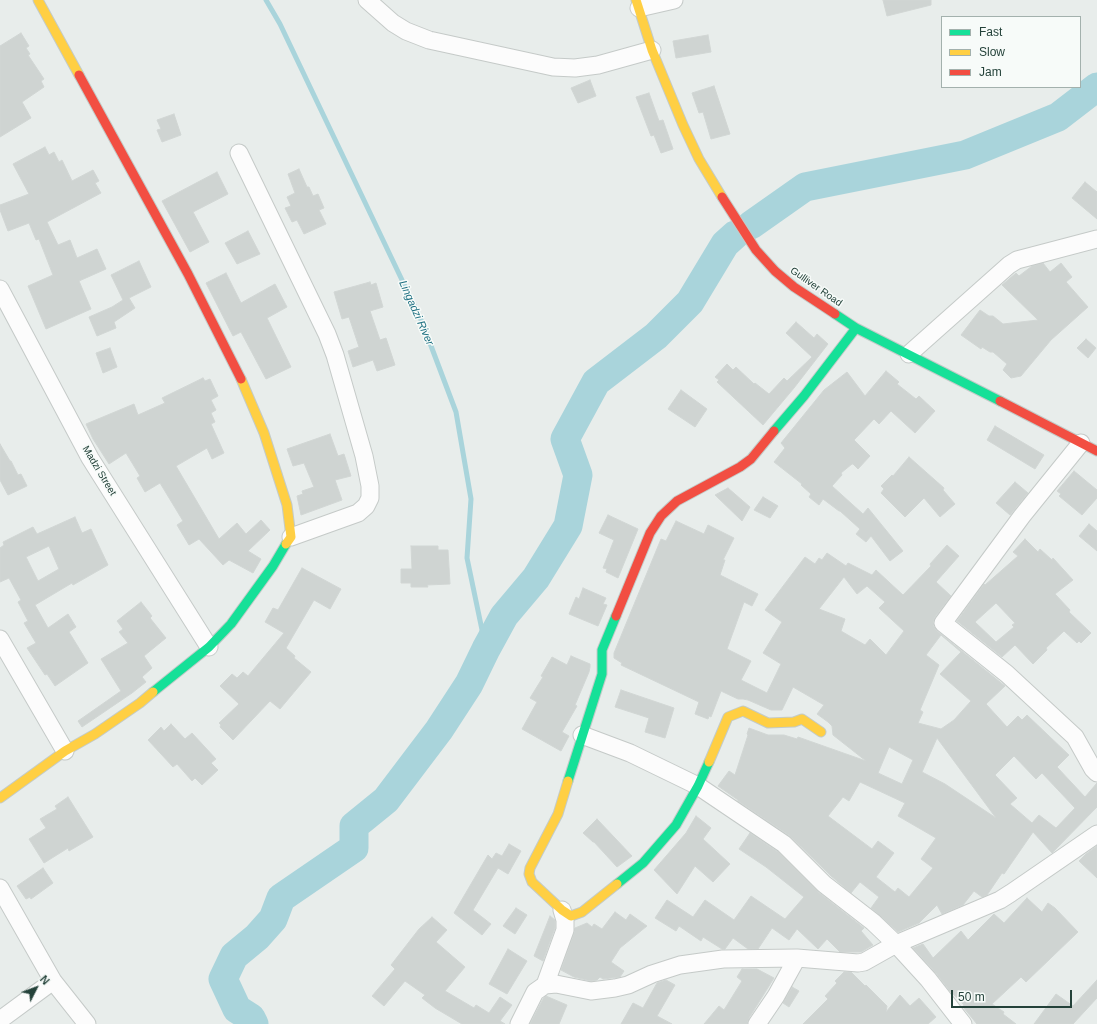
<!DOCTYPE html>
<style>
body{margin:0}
#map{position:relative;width:1097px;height:1024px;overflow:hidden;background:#e8edeb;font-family:Arial,sans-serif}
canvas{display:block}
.legend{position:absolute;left:941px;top:16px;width:140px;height:72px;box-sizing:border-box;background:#f7fbf9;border:1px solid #a3b1ad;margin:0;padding:5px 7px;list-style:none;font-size:12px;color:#24423a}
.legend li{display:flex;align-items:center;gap:8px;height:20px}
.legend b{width:20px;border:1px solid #a3b1ad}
.north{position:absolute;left:16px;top:968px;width:40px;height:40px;-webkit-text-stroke:3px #f7fbf9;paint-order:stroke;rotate:48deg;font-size:11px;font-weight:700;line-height:16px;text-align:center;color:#24423a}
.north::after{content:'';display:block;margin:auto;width:14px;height:18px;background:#24423a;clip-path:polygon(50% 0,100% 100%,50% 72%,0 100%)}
.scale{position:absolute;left:951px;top:990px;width:121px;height:18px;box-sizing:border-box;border:2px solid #24423a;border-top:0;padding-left:5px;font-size:12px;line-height:14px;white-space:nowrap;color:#24423a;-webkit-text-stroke:3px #f7fbf9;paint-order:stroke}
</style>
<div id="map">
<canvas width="1097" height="1024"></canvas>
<ul class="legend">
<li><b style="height:5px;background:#16e098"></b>Fast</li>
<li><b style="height:5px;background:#ffcf43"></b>Slow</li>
<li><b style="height:5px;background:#f24e42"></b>Jam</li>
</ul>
<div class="north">N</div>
<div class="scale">50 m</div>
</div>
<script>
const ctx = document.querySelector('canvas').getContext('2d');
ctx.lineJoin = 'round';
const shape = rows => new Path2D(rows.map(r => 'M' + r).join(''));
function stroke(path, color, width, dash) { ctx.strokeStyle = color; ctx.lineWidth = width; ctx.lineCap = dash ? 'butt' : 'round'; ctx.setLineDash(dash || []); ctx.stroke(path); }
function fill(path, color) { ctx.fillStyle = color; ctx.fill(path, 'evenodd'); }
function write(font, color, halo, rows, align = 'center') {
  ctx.font = font + ' Arial,sans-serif'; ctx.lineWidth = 3; ctx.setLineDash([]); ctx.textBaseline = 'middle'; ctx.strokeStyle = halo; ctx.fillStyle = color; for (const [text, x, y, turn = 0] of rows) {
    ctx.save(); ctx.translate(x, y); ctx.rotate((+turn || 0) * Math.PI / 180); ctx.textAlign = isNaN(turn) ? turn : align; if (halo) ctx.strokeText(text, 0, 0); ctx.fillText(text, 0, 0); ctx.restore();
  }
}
stroke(shape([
 [266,0,280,24,422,322,456,412,471,499,467,558,486,649]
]), '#a9d4db', 5);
stroke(shape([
 [751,225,805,187,965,155,1058,117,1097,87],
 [254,1024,251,1018,237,1009,223,979,234,956,257,937,273,919,281,898,354,848,354,826,386,800,439,730,469,684,486,649,504,616,536,578,568,526,578,475,565,439,596,382,656,336,690,302,725,244,735,235]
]), '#a9d4db', 29);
const building = shape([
 [883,0,931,0,931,5,887,16,883,0],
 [21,33,29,46,26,48,30,54,28,55,44,79,41,81,44,87,22,102,31,118,0,137,0,46,21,33],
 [708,35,711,52,676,58,673,41,708,35],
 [590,80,596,96,578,103,571,88,590,80],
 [714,86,730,134,711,139,703,112,699,113,692,93,714,86],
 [649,93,659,121,663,120,673,149,661,153,654,135,651,136,636,97,649,93],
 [174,114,181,135,162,142,157,130,161,129,157,120,174,114],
 [45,147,49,155,54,152,59,162,62,160,72,181,93,170,99,181,95,183,101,193,47,222,58,245,70,240,77,258,97,249,106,269,79,281,91,309,46,329,28,286,53,275,39,239,36,240,29,223,8,231,0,210,0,205,29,194,13,164,45,147],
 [299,169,307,187,309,187,313,196,318,194,324,208,319,210,326,224,304,234,297,220,292,222,285,208,291,206,287,197,295,193,288,174,299,169],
 [217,172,228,194,193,212,209,242,190,252,162,201,217,172],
 [1085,182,1097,192,1097,219,1072,198,1085,182],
 [248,231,260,254,237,264,225,243,248,231],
 [139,261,151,287,129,298,135,308,114,322,116,328,97,336,89,317,112,307,123,300,111,275,139,261],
 [1043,263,1050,272,1061,263,1072,277,1066,282,1088,307,1051,340,1021,376,1011,378,1003,370,1007,364,993,352,990,352,982,347,981,349,961,335,980,310,989,316,993,316,1003,324,1038,320,1002,285,1016,273,1019,276,1032,266,1043,263],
 [226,273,241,303,275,284,287,307,267,318,291,367,266,379,241,332,233,336,206,283,226,273],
 [370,282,371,285,376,283,383,307,370,311,380,340,386,338,395,365,377,371,373,360,353,367,348,351,359,347,349,317,342,319,334,292,370,282],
 [796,322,814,338,817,334,828,344,794,388,763,425,717,382,719,380,715,377,727,364,733,370,736,367,754,384,755,383,769,394,784,378,787,381,812,357,786,333,796,322],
 [1086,339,1096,348,1088,358,1077,348,1086,339],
 [110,348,117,367,103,373,96,353,110,348],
 [886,371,899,382,897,384,916,399,919,396,935,411,915,433,891,411,879,424,874,419,854,440,870,456,858,469,853,464,852,464,841,473,842,475,832,486,863,514,868,508,903,551,890,561,871,536,866,542,856,534,860,529,840,511,839,511,823,499,819,505,809,497,811,494,801,485,802,484,774,462,785,448,781,443,824,390,847,372,865,396,886,371],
 [203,378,205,381,210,379,218,396,211,400,216,410,211,413,215,422,211,424,224,453,212,459,207,448,176,466,219,539,237,523,246,534,261,520,270,530,248,551,261,559,253,573,229,560,223,565,199,539,189,545,177,525,183,521,160,483,145,492,137,478,140,476,126,453,109,464,93,439,86,424,134,404,138,415,165,403,162,398,203,378],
 [681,390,707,409,695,427,668,409,681,390],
 [995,426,1044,455,1035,469,987,440,995,426],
 [330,434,338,456,344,454,351,476,335,480,342,500,301,515,297,496,303,494,302,491,314,487,304,463,293,466,287,449,330,434],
 [0,444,10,461,11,461,18,475,21,474,27,486,8,495,0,480,0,444],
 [909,457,944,488,943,490,955,504,940,517,924,498,905,517,881,493,884,489,881,486,892,475,893,476,909,457],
 [1074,471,1097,490,1097,498,1082,515,1059,496,1061,494,1057,491,1074,471],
 [1015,482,1028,493,1010,515,996,503,1015,482],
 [728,488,750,507,742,521,715,495,728,488],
 [763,497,778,506,770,518,754,510,763,497],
 [608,515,638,529,618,578,606,572,607,569,603,568,614,540,599,533,608,515],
 [75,517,82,533,91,529,108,565,73,585,72,583,35,605,48,628,68,614,76,627,69,632,88,663,55,686,47,674,45,675,27,648,36,643,24,623,28,621,18,602,21,600,9,578,0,582,0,548,4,545,3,542,33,527,37,534,75,517],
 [49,546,59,569,38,581,26,557,49,546],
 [676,521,704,534,708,525,734,538,723,560,725,560,720,575,758,594,752,606,744,602,727,649,751,661,741,680,767,693,781,664,763,653,782,622,765,610,805,557,815,564,819,558,822,560,827,553,846,566,848,563,872,575,876,570,903,595,931,566,930,564,947,545,959,556,936,582,951,596,935,617,933,622,934,627,937,631,1005,686,986,704,1007,727,1018,716,1022,720,1027,715,1069,755,1057,767,1085,797,1097,783,1097,807,1052,853,1033,832,1004,874,1002,873,987,895,982,897,974,891,963,905,942,914,937,905,919,923,898,932,871,908,879,897,860,882,851,893,831,876,790,836,738,801,738,800,718,786,729,771,735,775,748,735,747,734,749,728,768,735,784,735,797,739,798,737,866,761,833,735,832,726,828,722,817,714,824,705,793,687,782,710,771,710,748,700,743,699,738,699,721,691,711,717,709,716,708,719,695,714,699,702,621,665,622,663,614,658,614,653,661,539,666,541,676,521],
 [844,577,857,594,867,586,885,602,879,608,904,631,886,655,870,639,865,645,841,631,845,619,819,609,844,577],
 [941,635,961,652,940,674,971,701,954,720,941,729,918,723,923,712,920,710,939,665,926,655,941,635],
 [937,738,996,818,945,784,922,772,937,738],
 [889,747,913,760,902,784,878,773,889,747],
 [1014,756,1036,779,1042,773,1075,808,1056,828,1039,815,1032,823,1010,804,1017,798,995,775,1014,756],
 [860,782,905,803,898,816,936,838,921,859,933,868,909,897,898,888,895,892,876,877,894,853,878,841,872,849,828,816,843,797,849,801,860,782],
 [1089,524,1097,531,1097,551,1079,536,1089,524],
 [1025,539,1038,552,1040,549,1052,560,1053,558,1073,580,1055,594,1070,610,1069,612,1091,633,1081,643,1079,641,1077,643,1064,631,1046,648,1047,650,1033,664,1015,645,1002,657,957,621,984,584,985,585,1018,556,1013,552,1025,539],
 [996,603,1015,623,1012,625,1014,627,996,642,975,622,996,603],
 [411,546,438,546,438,550,448,550,450,584,427,585,428,587,411,587,411,583,401,583,401,569,412,569,411,546],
 [302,568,341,589,330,609,314,600,286,648,295,656,294,658,311,672,280,709,270,701,233,740,220,727,221,725,219,723,239,704,220,686,232,674,237,678,243,672,248,676,284,633,265,622,273,608,278,610,302,568],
 [583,588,606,598,603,604,607,605,598,626,569,614,576,597,579,599,583,588],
 [141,602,152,616,150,618,166,638,144,656,152,668,142,677,146,682,132,693,82,727,78,721,121,691,101,659,128,643,119,632,123,629,117,621,141,602],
 [571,656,590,664,590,667,589,672,575,705,577,706,562,732,569,736,561,751,522,729,537,702,530,698,543,677,541,676,552,657,567,665,571,656],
 [621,690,674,708,665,738,645,732,649,718,615,707,621,690],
 [171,724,185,739,192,733,216,759,211,763,218,770,202,785,195,778,192,781,177,764,173,767,148,740,161,727,164,731,171,724],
 [68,797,93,837,69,851,68,848,44,863,29,839,46,828,40,819,57,809,55,806,68,797],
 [696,816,711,828,703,839,730,864,713,882,695,866,677,894,654,870,686,833,696,816],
 [597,819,632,856,617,867,594,842,593,842,583,833,597,819],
 [750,833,778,852,817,891,864,928,861,931,873,945,861,952,840,952,827,939,818,949,797,929,789,940,772,928,758,949,748,949,733,938,725,949,722,949,703,937,701,941,679,926,676,931,655,918,667,900,693,917,705,900,734,920,751,896,785,919,804,897,766,867,739,849,750,833],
 [509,844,521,851,508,874,498,868,473,910,491,924,482,935,454,913,488,855,492,859,496,853,502,856,509,844],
 [1097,846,1097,878,1079,861,1086,854,1097,846],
 [43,868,53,883,31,899,30,897,26,899,17,886,43,868],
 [1027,898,1042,912,1048,903,1055,908,1078,932,1026,982,1021,977,992,1004,1004,1012,1003,1014,1016,1024,977,1024,963,1007,964,1005,949,990,935,972,913,948,923,944,933,958,961,931,968,940,994,914,1004,923,1027,898],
 [516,908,527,915,515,934,503,926,516,908],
 [615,912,626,920,630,914,647,926,620,948,611,962,624,971,620,977,603,979,600,977,597,980,591,981,574,977,561,970,574,933,575,928,587,923,592,927,594,924,602,929,615,912],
 [550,916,555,920,555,928,543,961,534,956,550,916],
 [432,917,447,930,436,942,465,967,445,991,474,1008,476,1005,489,1013,500,997,512,1005,500,1021,505,1024,462,1024,435,1008,422,998,425,995,405,981,384,1006,372,996,395,969,391,965,419,929,432,917],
 [508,949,527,961,507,994,489,984,508,949],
 [742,969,757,969,774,978,749,1018,747,1024,704,1024,719,1006,724,1010,742,981,737,977,742,969],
 [844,972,851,972,865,986,866,985,887,1006,886,1012,900,995,910,1006,919,998,936,1017,928,1024,803,1024,828,999,825,996,837,983,835,981,844,972],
 [666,980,675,985,657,1016,672,1024,621,1024,633,1003,643,1008,657,983,666,980],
 [1097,980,1097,998,1073,1024,1034,1024,1056,994,1073,1006,1097,980],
 [792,987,799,991,789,1007,783,1003,792,987],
 [546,996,567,1005,559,1024,530,1024,543,999,546,996]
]);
fill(building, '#cfd4d2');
stroke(building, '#d1d6d4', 1);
const street = shape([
 [367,0,393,23,406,31,429,40,553,67,575,68,598,65,652,50],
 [639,8,674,0],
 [239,153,327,334,335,355,364,456,370,486,370,498,366,506,358,513,291,537],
 [0,289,90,458,209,647],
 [909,354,1009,265,1017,260,1097,239],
 [1081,443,1022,516,943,623,1007,674,1075,737,1093,769,1097,773],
 [0,639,65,751],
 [582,735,630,753,698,786,784,844,824,884,873,922,896,944,928,979,963,1024],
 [0,888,53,981,87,1024],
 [545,985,565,930,565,920,562,910],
 [0,1020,53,981],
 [519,1024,535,992,545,985,556,984,591,991,615,988,628,985,652,974,680,965,723,959,797,958,858,963,864,962,896,944,1000,900,1011,893,1097,834],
 [757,1024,776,996,797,958]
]);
const fast = shape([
 [835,314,856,328,1000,401],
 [774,431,804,396,856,328],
 [153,692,209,647,231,624,273,566,286,544],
 [568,781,602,674,602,650,616,616],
 [617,884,643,863,676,825,698,786,709,762]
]);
const slow = shape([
 [38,0,79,75],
 [636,0,652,50,683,125,699,159,722,197],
 [241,379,264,433,287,505,291,537,286,544],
 [709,762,728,717,743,711,768,723,794,722,802,719,821,732],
 [568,781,558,814,530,868,529,874,532,882,562,910,571,916,582,912,617,884],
 [0,798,65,751,95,734,140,703,153,692]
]);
const jam = shape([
 [79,75,188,274,241,379],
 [722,197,756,250,775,271,794,287,835,314],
 [1000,401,1097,451],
 [616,616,650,533,661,516,677,501,740,467,751,459,774,431]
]);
stroke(street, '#c5cac8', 19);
stroke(fast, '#c3cbc8', 11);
stroke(slow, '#c3cbc8', 11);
stroke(jam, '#c3cbc8', 11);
stroke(street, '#fcfcfc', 17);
stroke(fast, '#16e098', 9);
stroke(slow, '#ffcf43', 9);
stroke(jam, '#f24e42', 9);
write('10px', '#24423a', '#f7fbf9', [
 ["Gulliver Road",816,287,35],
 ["Madzi Street",99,471,59]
]);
write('italic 11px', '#1c6f80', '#f7fbf9', [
 ["Lingadzi River",416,313,66]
]);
</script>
